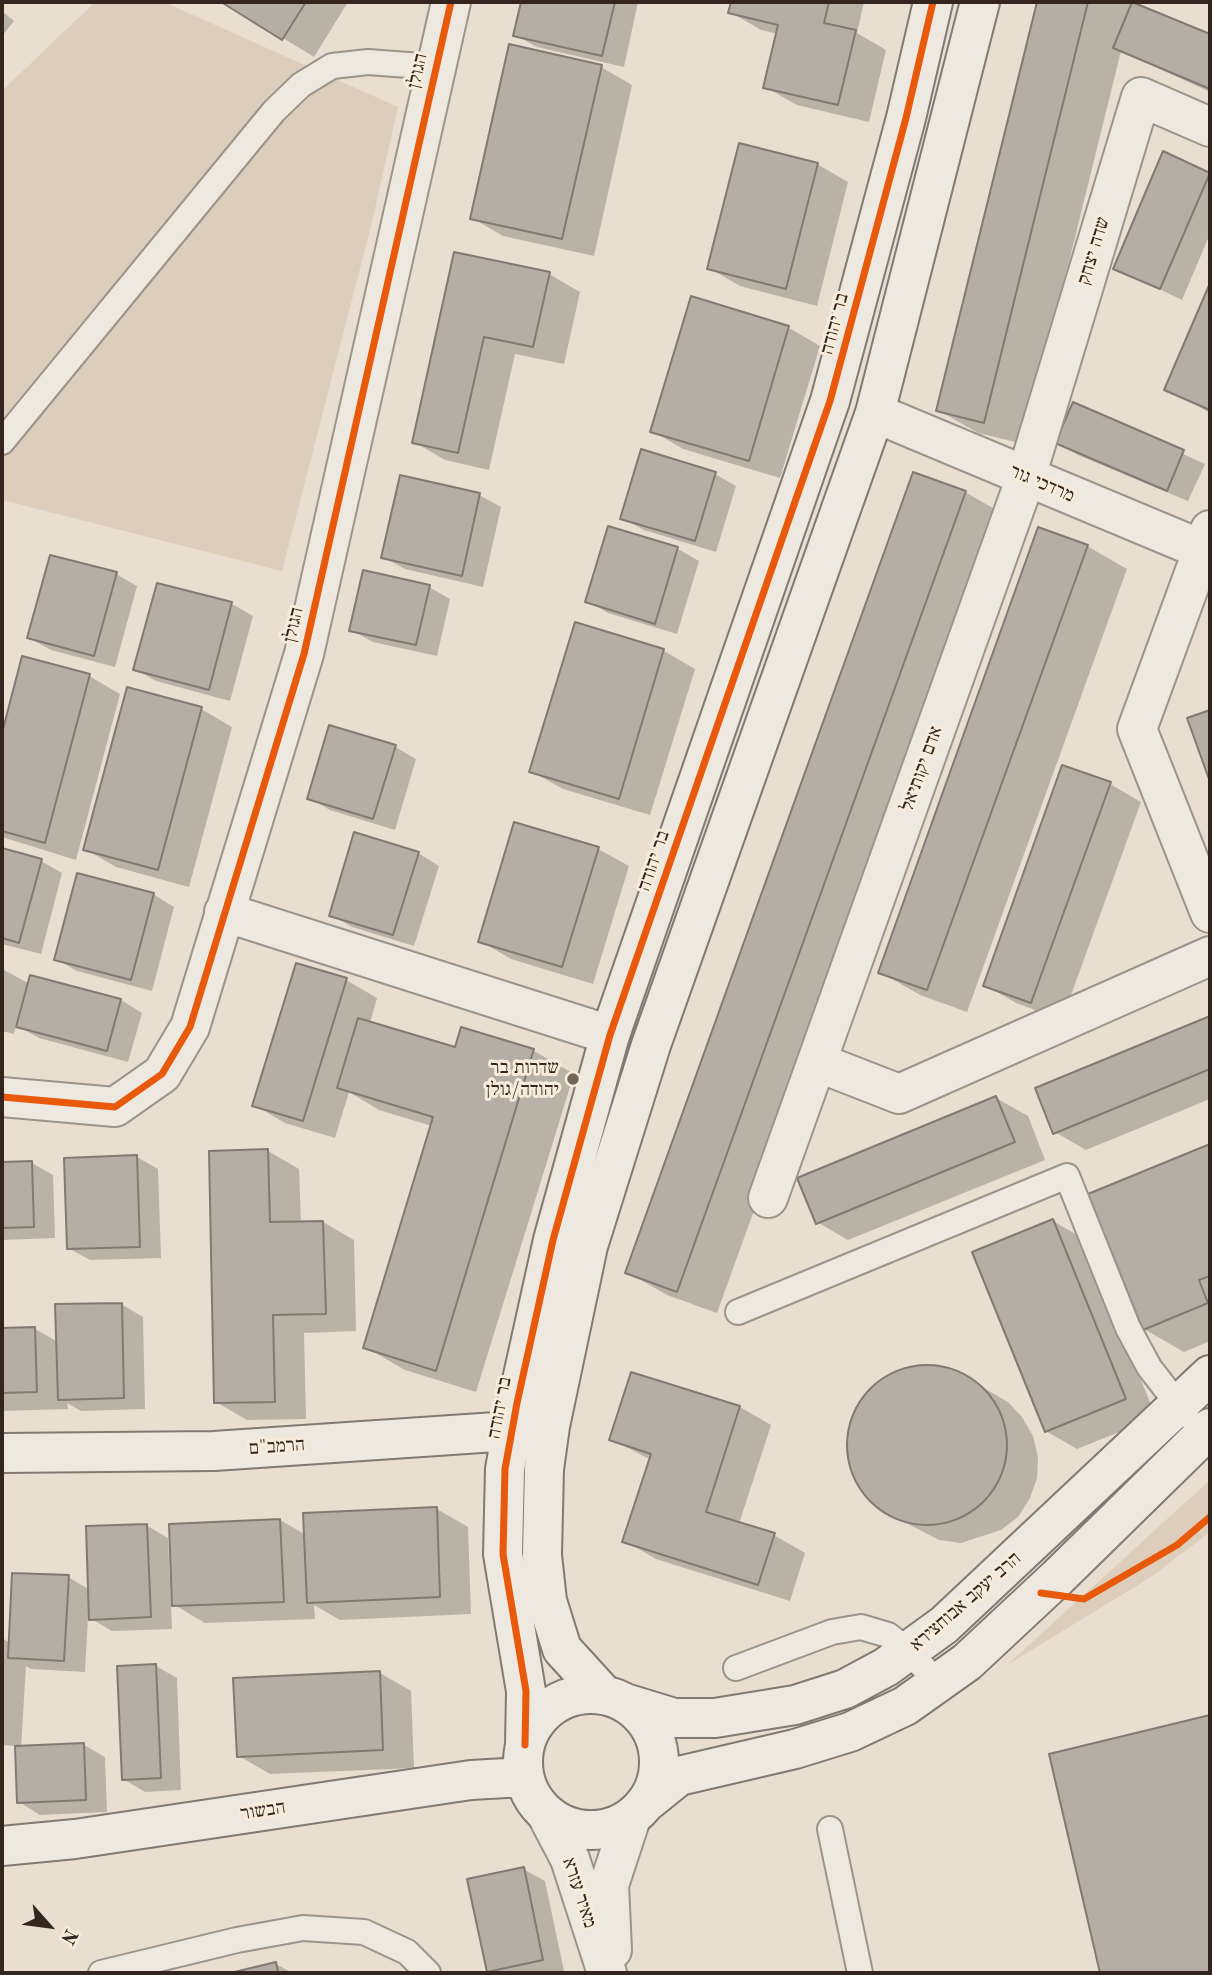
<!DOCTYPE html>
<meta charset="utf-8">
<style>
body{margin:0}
#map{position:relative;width:1212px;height:1975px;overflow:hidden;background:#e8dfd0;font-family:"Old Standard TT",serif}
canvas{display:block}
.frame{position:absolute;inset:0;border:4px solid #34261e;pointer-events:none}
.north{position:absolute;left:14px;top:1891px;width:70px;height:70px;-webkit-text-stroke:5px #f7ecda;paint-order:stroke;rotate:118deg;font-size:19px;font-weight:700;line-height:28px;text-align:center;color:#34261e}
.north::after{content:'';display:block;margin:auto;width:24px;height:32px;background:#34261e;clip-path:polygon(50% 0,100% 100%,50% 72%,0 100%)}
</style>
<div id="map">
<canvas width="1212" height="1975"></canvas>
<div class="frame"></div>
<div class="north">N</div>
</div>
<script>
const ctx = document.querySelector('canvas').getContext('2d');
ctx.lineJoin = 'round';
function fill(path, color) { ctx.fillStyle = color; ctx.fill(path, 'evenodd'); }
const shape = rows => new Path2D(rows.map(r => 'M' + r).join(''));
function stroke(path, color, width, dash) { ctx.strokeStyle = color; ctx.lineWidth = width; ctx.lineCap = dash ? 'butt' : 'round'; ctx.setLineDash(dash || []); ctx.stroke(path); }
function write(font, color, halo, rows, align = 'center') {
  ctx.font = font + ' "Old Standard TT","Frank Ruhl Libre",serif'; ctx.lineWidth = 6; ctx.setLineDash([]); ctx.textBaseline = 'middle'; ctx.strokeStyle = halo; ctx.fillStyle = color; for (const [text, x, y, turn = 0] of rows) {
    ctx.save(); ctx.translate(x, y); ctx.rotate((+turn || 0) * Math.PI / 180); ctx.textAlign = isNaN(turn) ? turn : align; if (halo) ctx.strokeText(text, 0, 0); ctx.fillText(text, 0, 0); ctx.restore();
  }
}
fill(shape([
 [95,2,164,2,398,107,372,222,282,571,2,500,2,91],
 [1210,1480,1210,1532,1151,1577,1007,1665]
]), '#dccebb');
fill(shape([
 [224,2,348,2,314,57],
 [523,2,638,2,624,67,537,47,515,35],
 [733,2,864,2,857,33,886,50,869,122,797,105,765,87,778,34,761,30,730,12],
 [1039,2,1133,2,1210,36,1210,92,1121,51,1024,444,978,433,938,410],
 [2,11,14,21,2,36],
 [601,67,632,85,594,256,503,236,472,218],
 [1164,154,1210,174,1210,234,1182,300,1116,268],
 [817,164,848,182,817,306,740,286,709,268],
 [456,254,549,274,580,292,564,364,515,354,489,470,445,460,414,442],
 [1210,288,1210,413,1167,389],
 [692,299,789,328,820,346,780,478,683,449,652,431],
 [1074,404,1205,464,1188,501,1078,455,1057,442],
 [715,474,736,486,716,552,644,530,622,518],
 [965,492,1005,515,717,1313,667,1295,627,1272],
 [479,495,501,507,483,587,405,569,383,557],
 [609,528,678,549,699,561,677,634,608,613,587,601],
 [1087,546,1127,569,967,1012,920,995,880,972],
 [116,574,137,586,115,667,51,650,29,638],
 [158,585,232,604,253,616,230,701,156,681,135,669],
 [429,587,450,599,437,656,373,642,351,630],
 [576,624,664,651,695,669,650,815,563,789,531,771],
 [24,658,89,676,120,694,76,860,2,837,2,740],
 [201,709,232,727,189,887,116,867,85,849],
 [395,747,416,759,395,830,330,810,309,798],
 [1110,784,1141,802,1062,1020,1016,1003,985,985],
 [598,849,629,866,593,984,511,959,480,941],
 [2,850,41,861,62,873,41,954,2,944],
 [418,853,439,866,414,946,352,927,331,915],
 [153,894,174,907,152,991,77,971,56,959],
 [2,969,30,984,32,977,121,1000,142,1013,128,1062,39,1038,16,1025,14,1034,2,1031],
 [346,980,377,998,370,1023,456,1049,462,1029,534,1051,574,1074,476,1392,405,1370,365,1347,432,1126,379,1110,349,1092,335,1138,285,1123,254,1105],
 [1210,1018,1210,1099,1086,1150,1055,1132,1037,1089],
 [996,1098,1028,1116,1045,1160,848,1240,817,1222],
 [1210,1146,1210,1341,1184,1352,1144,1329,1090,1195],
 [268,1151,299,1169,301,1223,323,1222,354,1240,356,1331,304,1333,306,1419,247,1420,216,1402],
 [137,1157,158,1169,161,1258,90,1260,68,1248],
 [32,1163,53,1175,55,1238,2,1240,2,1164],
 [1053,1221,1084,1239,1156,1417,1077,1449,1046,1431],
 [121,1304,143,1317,145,1409,81,1411,67,1403,68,1409,2,1411,2,1329,35,1329,58,1342],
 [915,1367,936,1367,957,1372,989,1391,1008,1402,1022,1417,1033,1436,1038,1457,1037,1478,1030,1498,1018,1517,1001,1530,961,1543,939,1540,887,1513,870,1500,858,1483,850,1463,849,1441,852,1420,862,1401,876,1385,894,1374],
 [632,1374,740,1407,771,1425,739,1524,774,1535,805,1553,790,1601,656,1559,625,1541,651,1460,611,1439],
 [437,1509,468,1527,471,1614,340,1620,314,1605,315,1619,205,1623,173,1604,280,1520,306,1535],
 [146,1525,168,1538,172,1629,112,1631,88,1617,85,1672,31,1669,26,1666,21,1748,84,1745,105,1757,107,1812,40,1815,19,1802,17,1746,2,1745,2,1638,10,1643,68,1577,90,1590],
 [156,1666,177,1678,181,1790,145,1792,123,1779],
 [380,1673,411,1691,414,1768,270,1774,239,1756],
 [1210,1717,1210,1973,1102,1973,1051,1755],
 [523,1869,545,1881,564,1971,493,1973,488,1971],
 [276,1964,292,1973,238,1973]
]), '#0003');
const building = shape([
 [221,2,306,2,282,40,221,2],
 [521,2,615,2,602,56,513,36,521,2],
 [731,2,829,2,824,23,856,30,838,105,763,88,778,25,728,13,731,2],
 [1037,2,1088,2,984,423,936,411,1037,2],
 [1132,2,1210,34,1210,89,1113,48,1132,2],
 [509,44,602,65,562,239,470,219,509,44],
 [739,143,818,163,786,289,707,269,739,143],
 [1163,151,1210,173,1160,289,1113,269,1163,151],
 [454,252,550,272,533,347,484,337,458,453,412,443,454,252],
 [1210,283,1210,410,1164,390,1210,283],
 [691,296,789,326,749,461,650,432,691,296],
 [1073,402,1184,450,1167,491,1055,443,1073,402],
 [641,449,716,472,695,541,620,519,641,449],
 [913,472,966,491,677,1292,625,1273,913,472],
 [400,475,480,493,462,576,381,558,400,475],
 [608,526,678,547,655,624,585,602,608,526],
 [1038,527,1088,545,927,990,878,973,1038,527],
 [50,555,117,572,94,656,27,638,50,555],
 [363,570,430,585,416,645,349,631,363,570],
 [157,583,232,602,209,690,133,670,157,583],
 [575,622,664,649,619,799,529,772,575,622],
 [22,656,90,674,45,843,2,831,2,733,22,656],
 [127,687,202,707,158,870,83,850,127,687],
 [1210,710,1210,782,1187,718,1210,710],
 [329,725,396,745,373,819,307,799,329,725],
 [1062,765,1111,782,1031,1003,983,986,1062,765],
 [514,822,599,847,562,967,478,942,514,822],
 [354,832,419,852,393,935,329,916,354,832],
 [2,848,42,859,19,943,2,938,2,848],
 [77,873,154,893,131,980,54,960,77,873],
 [296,963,347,978,303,1121,252,1106,296,963],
 [30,975,121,999,107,1051,16,1027,30,975],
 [1210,1016,1210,1069,1053,1134,1035,1088,1210,1016],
 [358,1018,455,1047,461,1027,534,1049,436,1371,363,1348,433,1117,337,1088,358,1018],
 [996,1096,1015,1142,816,1224,797,1178,996,1096],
 [1210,1144,1210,1276,1199,1280,1208,1303,1143,1330,1088,1194,1210,1144],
 [268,1149,270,1222,323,1221,326,1314,273,1315,275,1402,214,1403,209,1151,268,1149],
 [137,1155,140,1247,67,1249,64,1158,137,1155],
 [32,1161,34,1227,2,1228,2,1162,32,1161],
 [1053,1219,1126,1399,1045,1432,972,1252,1053,1219],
 [122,1303,124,1398,58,1400,55,1304,122,1303],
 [35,1327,37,1392,2,1393,2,1328,35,1327],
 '847 1445a80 80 0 1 1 160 0a80 80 0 1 1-160 0Z',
 [631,1372,740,1406,706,1512,775,1533,758,1585,622,1542,651,1454,609,1440,631,1372],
 [437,1507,440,1597,307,1603,303,1513,437,1507],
 [280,1519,284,1602,172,1606,169,1524,280,1519],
 [147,1524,151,1617,89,1620,86,1526,147,1524],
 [12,1573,69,1575,64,1661,8,1658,12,1573],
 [156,1664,161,1778,122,1780,117,1666,156,1664],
 [380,1671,383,1750,237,1757,233,1678,380,1671],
 [1210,1715,1210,1973,1100,1973,1049,1754,1210,1715],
 [84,1743,86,1800,17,1803,15,1746,84,1743],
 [524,1867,543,1960,487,1972,467,1879,524,1867],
 [276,1962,278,1973,230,1973,276,1962]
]);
fill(building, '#b5aea4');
stroke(building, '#817a72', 2);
const lane = shape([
 [2,442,274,111,301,85,332,66,368,62,435,67],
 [738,1312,1067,1176,1128,1328,1149,1367,1186,1415],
 [736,1668,832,1632,861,1627,888,1635,910,1652,938,1684],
 [830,1829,860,1973],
 [101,1973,237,1940,303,1928,364,1932,407,1952,428,1973]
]);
const street = shape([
 [875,413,1210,553],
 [1210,530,1137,729,1210,913],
 [224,912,610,1035],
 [817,1062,899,1094,1210,956],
 [2,1097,115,1107,162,1074,190,1027,304,654,451,2],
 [768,1198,1026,477,1141,97,1210,127],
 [547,1815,570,1859,607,1973],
 [612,1950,609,1885,631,1818]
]);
const secondary = shape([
 [2,1453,214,1451,511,1431,533,1440],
 '523 1762a68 68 0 1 1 136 0a68 68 0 1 1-136 0Z',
 [604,1695,562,1649,547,1601,542,1555,544,1469,550,1426,588,1246,651,1045,875,413,980,2],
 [625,1703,674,1718,715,1718,795,1705,845,1689,886,1667,944,1625,1210,1375],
 [525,1745,526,1691,503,1554,505,1469,517,1403,553,1240,610,1035,830,401,906,118,933,2],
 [648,1801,679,1776,795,1749,850,1732,905,1706,967,1662,1057,1578,1210,1428],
 [2,1846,75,1839,471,1780,524,1777]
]);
stroke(lane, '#9a948a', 28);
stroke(street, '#9a948a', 42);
stroke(secondary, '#817a72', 42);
stroke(lane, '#ede8e0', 24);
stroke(street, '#ede8e0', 38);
stroke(secondary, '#ede8e0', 38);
stroke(shape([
 [2,1097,115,1107,162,1074,190,1027,304,654,451,2],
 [1041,1593,1084,1599,1177,1545,1210,1517],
 [525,1745,526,1691,503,1554,505,1469,517,1403,553,1240,610,1035,830,401,906,118,933,2]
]), '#e8590c', 7);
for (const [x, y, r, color] of [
 [573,1079,7,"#73675c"]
]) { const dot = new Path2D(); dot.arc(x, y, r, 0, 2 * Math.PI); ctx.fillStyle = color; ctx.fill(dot); stroke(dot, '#f7ecda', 2.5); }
write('19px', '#34261e', '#f7ecda', [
 ["הגולן",418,71,-77],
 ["שדה יצחק",1094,251,-73],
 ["בר יהודה",835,324,-75],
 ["מרדכי גור",1042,484,23],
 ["הגולן",294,625,-77],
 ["אדם יקותיאל",922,769,-70],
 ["בר יהודה",654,861,-71],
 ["בר יהודה",500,1408,-79],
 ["הרמב\"ם",277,1447,-4],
 ["הרב יעקב אבוחצירא",966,1602,-41],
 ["הבשור",263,1811,-9],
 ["מאיר עזרא",579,1893,72]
]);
write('19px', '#34261e', '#f7ecda', [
 ["שדרות בר",559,1068],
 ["יהודה/גולן",559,1090]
], 'right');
</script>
